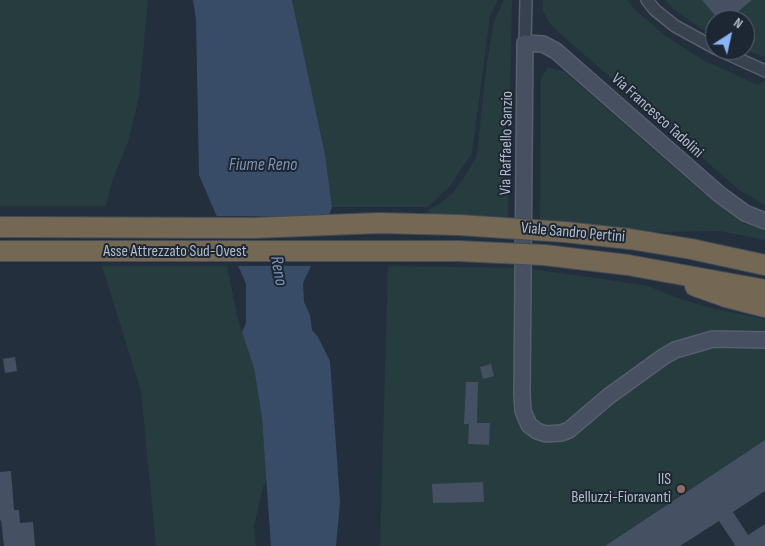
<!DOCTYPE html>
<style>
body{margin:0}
#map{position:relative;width:765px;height:546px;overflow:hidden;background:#242f3e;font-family:"Sofia Sans Condensed",sans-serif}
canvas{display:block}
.north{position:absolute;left:705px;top:10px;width:50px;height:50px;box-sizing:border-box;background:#1d2633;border:1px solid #59626f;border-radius:50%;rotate:35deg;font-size:14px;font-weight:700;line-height:20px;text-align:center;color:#b4bcc9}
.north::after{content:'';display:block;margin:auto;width:18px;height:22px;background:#8ab4f8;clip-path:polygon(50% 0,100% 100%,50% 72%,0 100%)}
</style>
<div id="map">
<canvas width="765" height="546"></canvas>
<div class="north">N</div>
</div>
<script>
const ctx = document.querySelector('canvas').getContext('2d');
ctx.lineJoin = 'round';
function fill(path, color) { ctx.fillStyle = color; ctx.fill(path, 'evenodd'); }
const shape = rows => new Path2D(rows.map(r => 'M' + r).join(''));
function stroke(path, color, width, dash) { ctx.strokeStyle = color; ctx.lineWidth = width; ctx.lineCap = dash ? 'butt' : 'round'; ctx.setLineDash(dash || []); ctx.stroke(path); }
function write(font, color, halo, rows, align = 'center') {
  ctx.font = font + ' "Sofia Sans Condensed",sans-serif'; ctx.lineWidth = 4; ctx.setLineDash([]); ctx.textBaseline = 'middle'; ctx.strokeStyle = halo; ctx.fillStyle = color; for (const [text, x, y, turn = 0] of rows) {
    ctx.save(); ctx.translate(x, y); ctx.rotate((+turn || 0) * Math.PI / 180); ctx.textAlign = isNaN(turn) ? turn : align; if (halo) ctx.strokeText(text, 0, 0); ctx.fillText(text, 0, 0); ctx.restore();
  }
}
fill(shape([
 [0,0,148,0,139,97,128,142,112,181,106,206,0,206],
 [292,0,498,0,490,16,472,153,450,186,428,207,332,207,325,154],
 [504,0,512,0,508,218,428,215,429,209,439,204,452,194,464,178,477,155,486,69,494,21],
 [543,0,628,0,635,10,666,36,703,60,758,85,765,80,765,205,739,190,564,37,551,25,543,11],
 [665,0,765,0,765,57,745,50,745,20,715,20,715,36,700,28,673,9],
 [548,67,565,72,702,192,765,231,765,240,720,231,660,232,540,219,541,79],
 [102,266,227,266,238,320,254,368,262,418,267,482,263,487,254,526,256,546,156,546,141,391],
 [388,266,523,268,589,277,648,286,680,299,715,309,765,319,765,440,605,546,380,546]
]), '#263c3f');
fill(shape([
 [193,0,292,0,325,154,332,207,311,266,303,283,304,302,310,315,312,330,318,337,330,361,340,502,336,546,271,546,262,418,254,368,242,332,246,323,246,284,199,175,196,20]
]), '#394c67');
fill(shape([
 [214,216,331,217,314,266,236,266]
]), '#242f3e');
fill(shape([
 [702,0,752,0,728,20,719,20],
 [15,357,17,371,5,373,3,359],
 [491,364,494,376,483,379,480,367],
 [466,382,478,382,477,423,490,423,489,445,468,444,469,424,464,424],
 [765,440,765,491,733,512,748,535,765,524,765,546,733,546,735,545,719,521,680,546,605,546],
 [11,471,14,510,19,510,20,523,33,522,35,546,4,546,1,520,0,521,0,472],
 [483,482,484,502,433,503,432,484]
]), '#455162');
const street = shape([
 [647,0,655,10,675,26,715,48],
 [525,43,526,0],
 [719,50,765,71]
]);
const secondary = shape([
 [765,221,745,213,719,194,556,51,543,44,525,43,522,395,523,411,529,425,537,431,546,434,561,433,569,430,609,396,663,357,675,350,713,339,765,340]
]);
const highway = shape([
 [0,227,253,228,379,223,459,225],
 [630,239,691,249,765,265],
 [0,251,458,251],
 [628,265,765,290],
 [695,286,726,297,765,307]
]);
stroke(street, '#565f6c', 14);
stroke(secondary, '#565f6c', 18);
stroke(highway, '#434c59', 22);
stroke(street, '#38414e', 11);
stroke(secondary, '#465061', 15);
stroke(highway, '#746855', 20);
const highwayBridge = shape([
 [459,225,565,232,630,239],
 [458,251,544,255,628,265]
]);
stroke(highwayBridge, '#434c59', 22, []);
stroke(highwayBridge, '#746855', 20);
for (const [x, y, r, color] of [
 [681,489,5,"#8d6e63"]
]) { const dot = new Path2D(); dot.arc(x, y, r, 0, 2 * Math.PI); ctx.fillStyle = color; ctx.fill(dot); stroke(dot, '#1d2633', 2); }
write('16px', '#b4bcc9', '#1d2633', [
 ["Via Francesco Tadolini",657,116,42],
 ["Via Raffaello Sanzio",507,143,-89],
 ["Viale Sandro Pertini",573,233,5],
 ["Asse Attrezzato Sud-Ovest",175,252]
]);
write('16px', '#b4bcc9', '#1d2633', [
 ["IIS",671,480],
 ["Belluzzi-Fioravanti",671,498]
], 'right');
write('italic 18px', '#7c92b1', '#1d2633', [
 ["Fiume Reno",263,165],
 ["Reno",278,271,80]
]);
</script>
